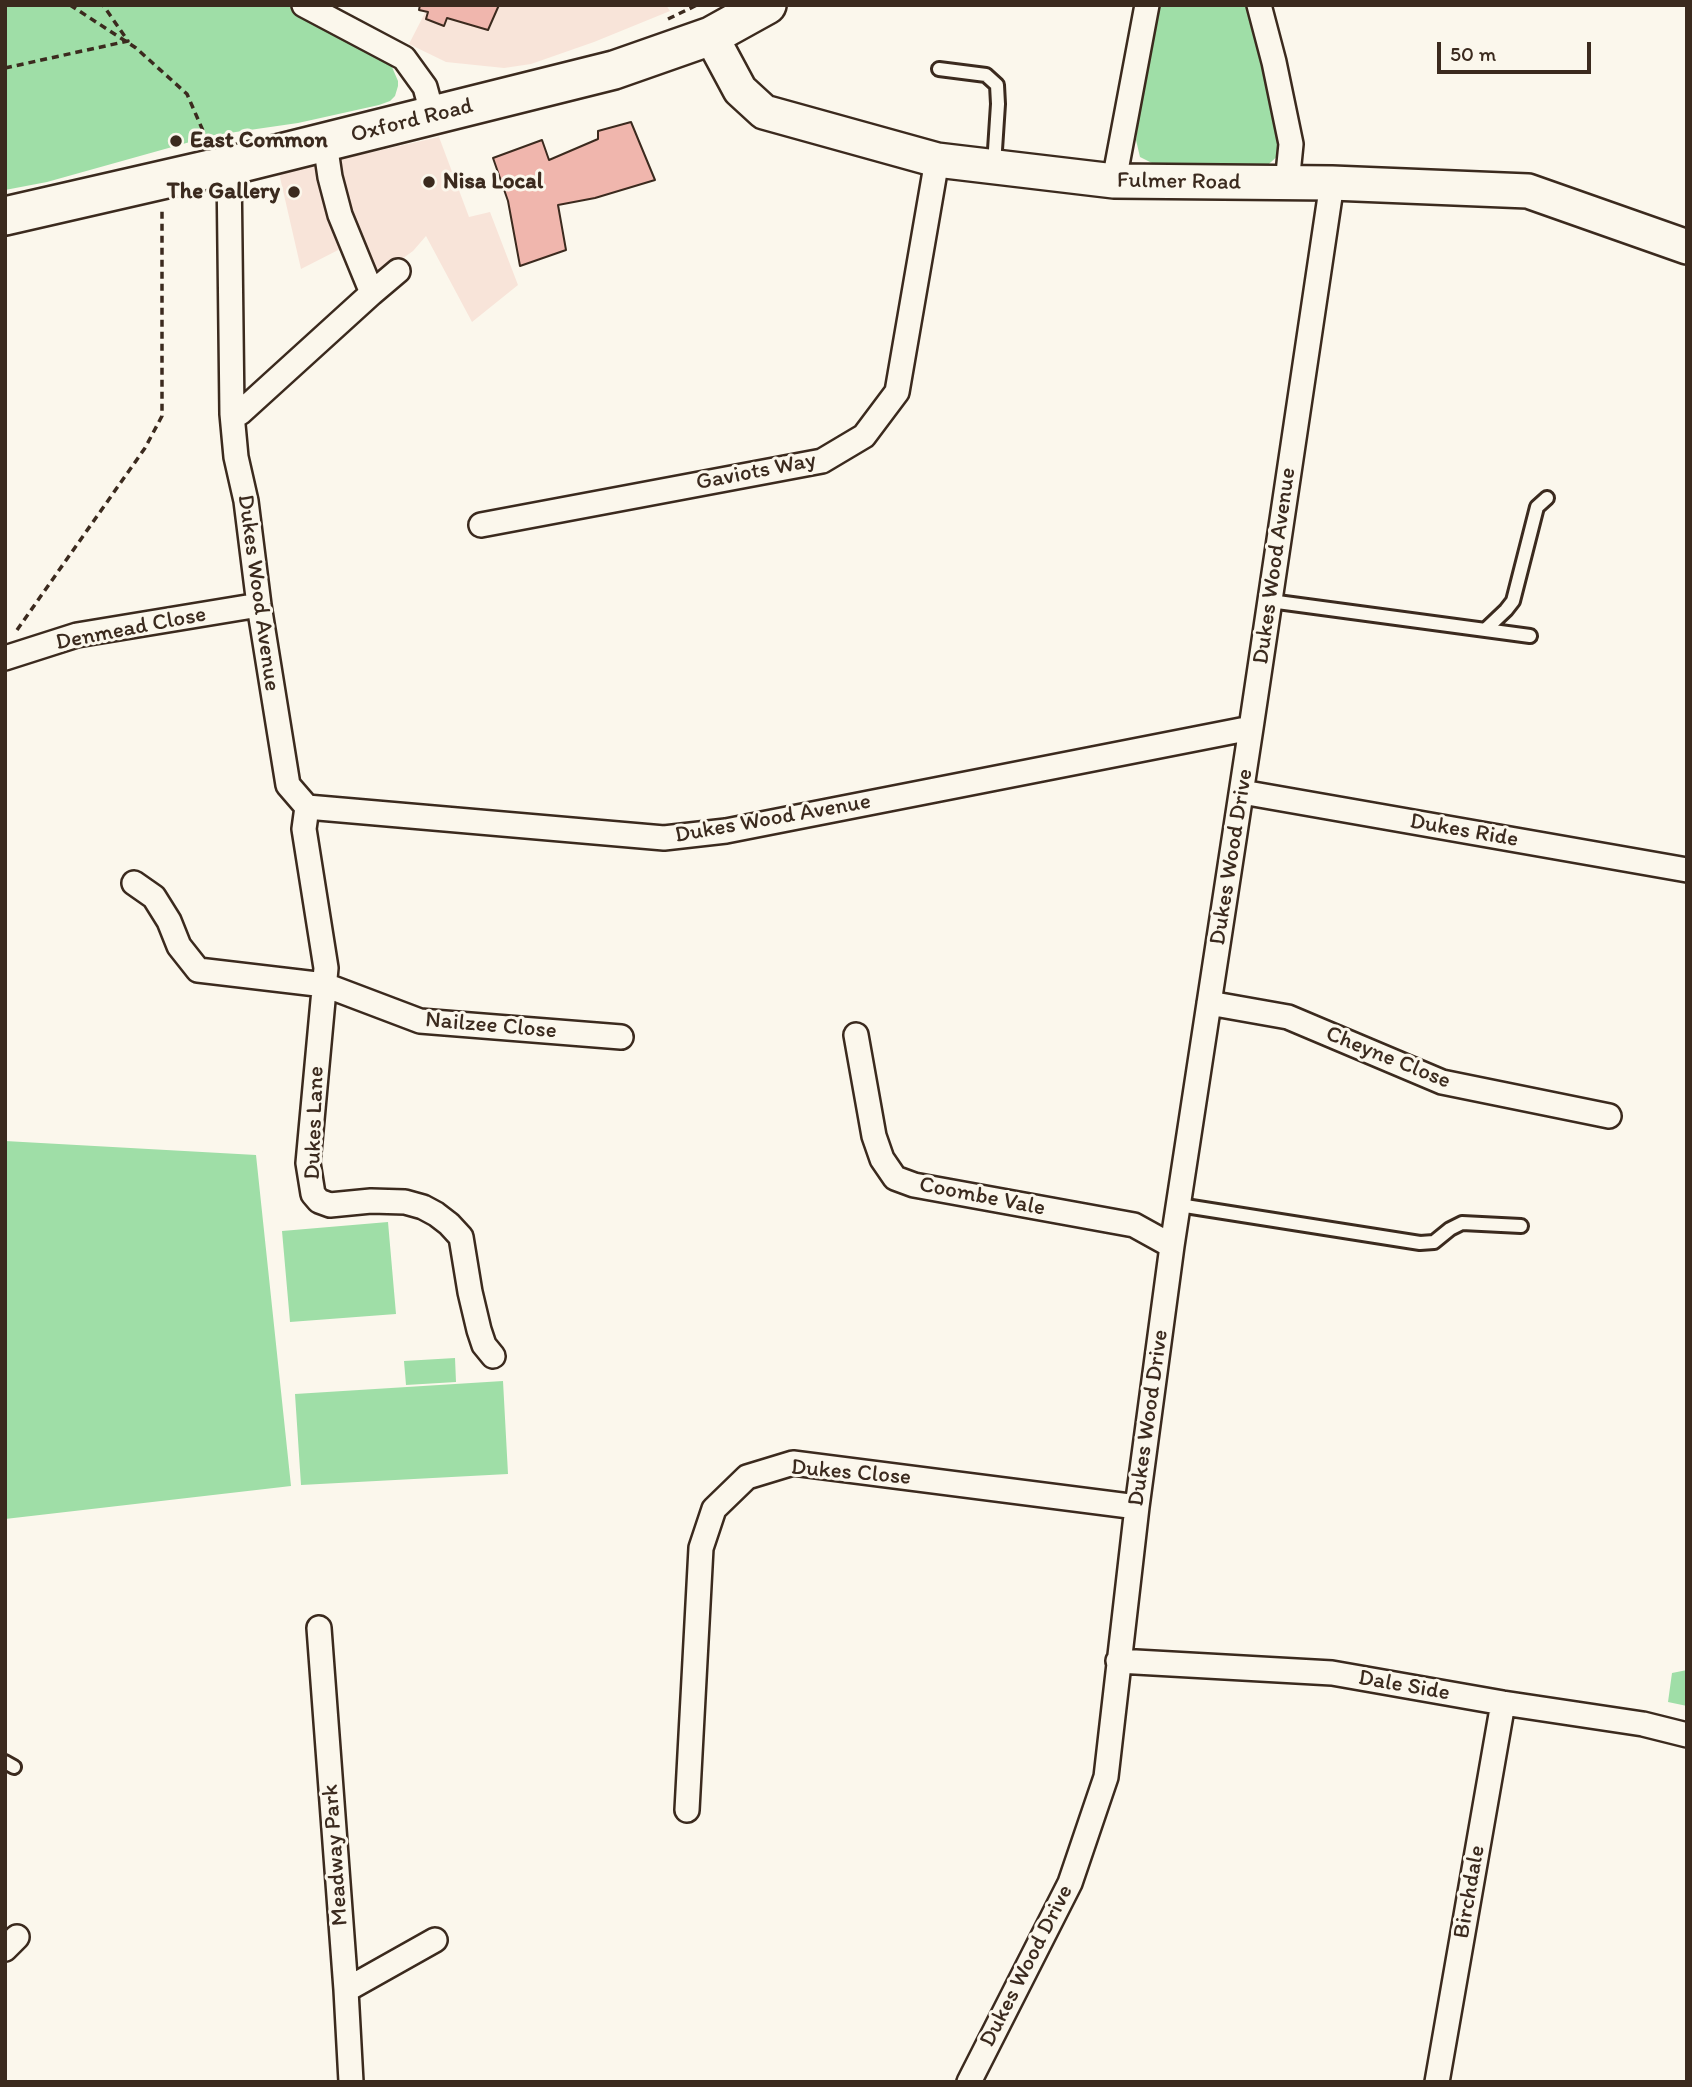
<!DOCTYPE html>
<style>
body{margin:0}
#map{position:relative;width:1692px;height:2087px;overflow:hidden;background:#fbf7ec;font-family:Itim,sans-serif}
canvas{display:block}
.frame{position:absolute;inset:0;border:7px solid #3b2a1e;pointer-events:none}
.scale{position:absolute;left:1437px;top:42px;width:154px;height:32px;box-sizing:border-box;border:4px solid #3b2a1e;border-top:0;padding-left:9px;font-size:21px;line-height:24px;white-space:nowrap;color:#3b2a1e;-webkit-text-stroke:5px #fbf7ec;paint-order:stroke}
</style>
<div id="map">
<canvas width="1692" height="2087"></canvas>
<div class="frame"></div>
<div class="scale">50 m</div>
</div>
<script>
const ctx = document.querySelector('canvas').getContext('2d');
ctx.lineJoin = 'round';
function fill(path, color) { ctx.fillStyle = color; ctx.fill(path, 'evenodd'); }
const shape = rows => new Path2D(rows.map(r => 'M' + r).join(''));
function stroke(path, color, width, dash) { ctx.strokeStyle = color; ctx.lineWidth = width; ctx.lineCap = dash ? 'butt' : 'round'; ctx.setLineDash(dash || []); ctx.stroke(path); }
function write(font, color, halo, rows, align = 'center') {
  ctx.font = font + ' Itim,sans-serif'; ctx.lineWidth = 6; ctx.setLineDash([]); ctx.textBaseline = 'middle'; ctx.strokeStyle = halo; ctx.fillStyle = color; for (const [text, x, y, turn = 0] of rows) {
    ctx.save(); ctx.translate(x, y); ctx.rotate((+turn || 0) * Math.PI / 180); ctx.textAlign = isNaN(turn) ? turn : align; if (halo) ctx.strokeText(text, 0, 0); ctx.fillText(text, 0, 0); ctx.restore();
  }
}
fill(shape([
 [429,5,666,5,670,11,594,42,531,64,504,68,446,62,409,44],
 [439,137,469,217,490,212,518,285,472,322,426,236,413,251,363,287,348,245,301,269,279,173]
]), '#f8e4d9');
fill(shape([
 [5,5,286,5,389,60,398,81,398,86,395,96,390,101,379,105,298,123,215,135,47,182,5,190],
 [1155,5,1248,5,1255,18,1281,153,1261,171,1156,165,1140,157,1136,140],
 [5,1141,256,1155,291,1486,5,1519],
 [388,1222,396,1314,290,1322,282,1231],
 [455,1358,456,1382,406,1385,404,1361],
 [503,1381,508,1474,301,1485,295,1394],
 [1687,1670,1687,1706,1668,1702,1672,1673]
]), '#9fdea7');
const building = shape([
 [420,5,499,5,488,30,447,18,444,26,426,19,428,12,419,10,420,5],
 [631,122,655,180,595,198,558,205,566,250,520,266,508,201,493,158,542,140,549,160,598,139,598,131,631,122]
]);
fill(building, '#f0b6ad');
stroke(building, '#3b2a1e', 2);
const lane = shape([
 [939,69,986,75,997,85,998,104,994,165],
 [1270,601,1530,636],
 [1486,629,1506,610,1513,601,1537,507,1547,498],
 [1179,1205,1420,1243,1434,1242,1450,1229,1462,1223,1521,1226],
 [5,1762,14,1767]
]);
const street = shape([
 [304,5,404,58,425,87,433,116],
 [1259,5,1274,62,1291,144,1287,184],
 [229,166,232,414,236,457,246,501,259,605,288,785,307,807,664,838,726,831,1251,728,1332,183],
 [1114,181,1147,5],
 [372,293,398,271],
 [232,414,240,413,372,293,340,215,330,177,325,143],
 [481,525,822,461,864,436,897,392,937,160],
 [5,658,77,635,259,605],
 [1242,792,1687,870],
 [307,807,304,829,326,968,308,1163,313,1194,319,1201,330,1205,371,1201,405,1202,423,1207,436,1214,449,1224,461,1237,470,1292,479,1330,484,1345,493,1356],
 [134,883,154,897,169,921,179,946,198,970,325,985,420,1021,621,1037],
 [1209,1003,1288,1017,1442,1082,1609,1116],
 [856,1035,874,1136,882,1159,895,1178,914,1185,1134,1225,1172,1246],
 [319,1628,346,1990,351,2082],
 [1118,1661,1332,1673,1503,1703,1643,1724,1687,1735],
 [687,1810,701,1548,714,1509,747,1477,793,1463,1137,1507],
 [5,1949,17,1937],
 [346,1990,435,1940],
 [969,2082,1070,1883,1106,1777,1137,1507,1172,1246,1251,728],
 [1437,2082,1503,1703]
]);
const secondary = shape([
 [711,36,740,90,764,112,937,160,1114,181,1332,183,1528,191,1687,247]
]);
const primary = shape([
 [5,216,210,169,229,166,614,70,711,36,767,5]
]);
stroke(lane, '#3b2a1e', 18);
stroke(street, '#3b2a1e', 28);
stroke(secondary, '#3b2a1e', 38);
stroke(primary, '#3b2a1e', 42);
stroke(shape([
 [70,5,136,48,187,94,207,140],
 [668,19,697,5],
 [5,68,128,41,103,5],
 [17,630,145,448,162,416,162,207]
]), '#3b2a1e', 3.5, [7, 5]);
stroke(lane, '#fbf7ec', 12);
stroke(street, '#fbf7ec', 23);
stroke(secondary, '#fbf7ec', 33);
stroke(primary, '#fbf7ec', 37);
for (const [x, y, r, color] of [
 [176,141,7,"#3b2a1e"],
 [429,182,7,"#3b2a1e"],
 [294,192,7,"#3b2a1e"]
]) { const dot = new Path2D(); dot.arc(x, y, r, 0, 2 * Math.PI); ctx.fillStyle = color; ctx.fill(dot); stroke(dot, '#fbf7ec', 2.5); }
write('23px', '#3b2a1e', '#fbf7ec', [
 ["Oxford Road",412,121,-14],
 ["Fulmer Road",1179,182,1],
 ["Gaviots Way",756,472,-11],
 ["Dukes Wood Avenue",1275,566,-82],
 ["Dukes Wood Avenue",258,593,82],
 ["Denmead Close",131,629,-11],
 ["Dukes Wood Avenue",773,819,-10],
 ["Dukes Ride",1464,831,10],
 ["Dukes Wood Drive",1232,857,-81],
 ["Nailzee Close",491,1026,5],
 ["Cheyne Close",1388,1058,22],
 ["Dukes Lane",315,1123,-88],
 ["Coombe Vale",982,1197,11],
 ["Dukes Wood Drive",1149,1418,-82],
 ["Dukes Close",851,1473,5],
 ["Dale Side",1404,1686,10],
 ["Meadway Park",336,1855,-94],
 ["Birchdale",1470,1892,-80],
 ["Dukes Wood Drive",1027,1966,-63]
]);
write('bold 23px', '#3b2a1e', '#fbf7ec', [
 ["East Common",190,141],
 ["Nisa Local",443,182],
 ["The Gallery",280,192,"right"]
], 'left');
</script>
